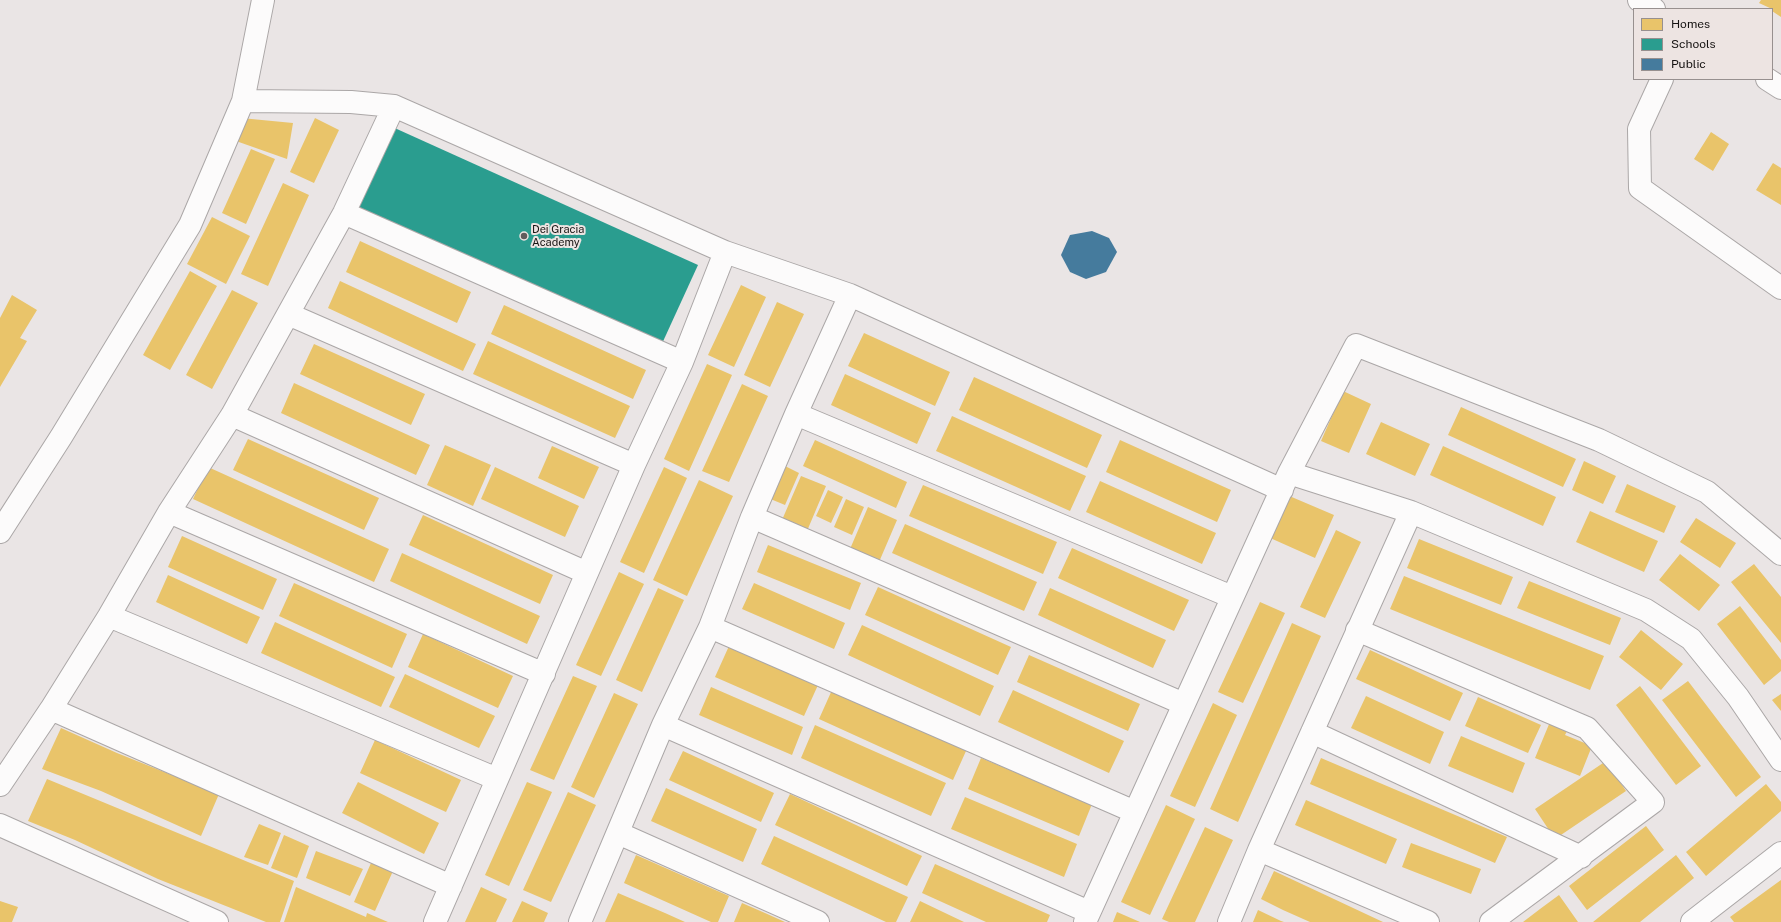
<!DOCTYPE html>
<style>
body{margin:0}
#map{position:relative;width:1781px;height:922px;overflow:hidden;background:#eae5e5;font-family:"Public Sans",sans-serif}
canvas{display:block}
.legend{position:absolute;left:1633px;top:8px;width:140px;height:72px;box-sizing:border-box;background:#ede4e2;border:1px solid #97908f;margin:0;padding:5px 7px;list-style:none;font-size:12px;color:#161312}
.legend li{display:flex;align-items:center;gap:8px;height:20px}
.legend b{width:20px;border:1px solid #97908f}
</style>
<div id="map">
<canvas width="1781" height="922"></canvas>
<ul class="legend">
<li><b style="height:11px;background:#e9c46a"></b>Homes</li>
<li><b style="height:11px;background:#2a9d8f"></b>Schools</li>
<li><b style="height:11px;background:#457b9d"></b>Public</li>
</ul>
</div>
<script>
const ctx = document.querySelector('canvas').getContext('2d');
ctx.lineJoin = 'round';
function fill(path, color) { ctx.fillStyle = color; ctx.fill(path, 'evenodd'); }
const shape = rows => new Path2D(rows.map(r => 'M' + r).join(''));
function stroke(path, color, width, dash) { ctx.strokeStyle = color; ctx.lineWidth = width; ctx.lineCap = dash ? 'butt' : 'round'; ctx.setLineDash(dash || []); ctx.stroke(path); }
function write(font, color, halo, rows, align = 'center') {
  ctx.font = font + ' "Public Sans",sans-serif'; ctx.lineWidth = 4; ctx.setLineDash([]); ctx.textBaseline = 'middle'; ctx.strokeStyle = halo; ctx.fillStyle = color; for (const [text, x, y, turn = 0] of rows) {
    ctx.save(); ctx.translate(x, y); ctx.rotate((+turn || 0) * Math.PI / 180); ctx.textAlign = isNaN(turn) ? turn : align; if (halo) ctx.strokeText(text, 0, 0); ctx.fillText(text, 0, 0); ctx.restore();
  }
}
fill(shape([
 [1761,0,1781,0,1781,17,1772,11,1772,9,1759,3],
 [241,118,293,123,287,159,236,141],
 [315,118,339,130,314,183,290,172],
 [1711,132,1729,144,1713,171,1694,159],
 [251,149,275,159,246,224,222,213],
 [1773,163,1781,168,1781,205,1756,190],
 [283,183,309,195,268,286,241,274],
 [212,217,250,236,226,284,187,264],
 [360,241,471,292,457,323,346,272],
 [190,271,217,286,170,370,143,355],
 [340,281,476,344,463,371,328,308],
 [741,285,766,297,734,367,708,355],
 [232,290,258,303,212,389,186,375],
 [12,295,37,310,20,338,27,341,0,387,0,318],
 [777,302,804,314,770,387,744,375],
 [504,305,646,370,633,399,491,334],
 [864,333,950,372,935,406,848,366],
 [488,341,630,406,615,438,473,374],
 [314,344,425,394,411,425,300,374],
 [707,364,732,375,689,471,664,459],
 [845,374,931,413,917,444,831,405],
 [974,377,1102,435,1087,468,959,410],
 [294,383,430,445,416,475,281,413],
 [742,384,768,396,729,482,702,471],
 [1343,391,1371,404,1349,453,1321,441],
 [1461,407,1576,459,1563,487,1448,435],
 [952,416,1086,476,1070,511,936,451],
 [1381,422,1430,444,1415,476,1366,454],
 [248,439,379,498,364,530,233,470],
 [815,440,907,482,896,508,803,466],
 [1120,440,1231,490,1217,522,1106,472],
 [445,445,491,465,473,506,427,485],
 [552,446,599,467,584,499,538,478],
 [1443,446,1556,497,1543,526,1430,475],
 [1584,461,1616,476,1603,504,1572,490],
 [783,465,799,473,785,505,768,498],
 [208,467,389,549,374,582,193,499],
 [495,467,579,506,565,537,481,499],
 [664,467,687,478,644,573,620,562],
 [801,476,826,486,807,531,782,520],
 [699,480,733,496,687,596,653,580],
 [1100,481,1216,533,1202,564,1086,512],
 [1627,484,1676,506,1664,533,1615,512],
 [923,485,1057,542,1043,574,909,516],
 [828,490,843,497,831,523,816,516],
 [1287,495,1334,515,1315,558,1268,537],
 [846,499,864,507,852,535,834,527],
 [868,507,897,520,879,562,850,549],
 [1590,511,1658,541,1644,572,1576,542],
 [423,515,553,575,540,604,409,545],
 [1696,518,1736,543,1720,568,1680,542],
 [905,524,1037,582,1024,611,892,553],
 [1336,530,1361,542,1325,618,1300,607],
 [182,536,277,579,263,610,168,567],
 [1419,539,1513,577,1501,605,1407,568],
 [768,545,861,583,850,610,757,572],
 [1072,548,1189,600,1174,631,1058,578],
 [402,553,540,616,527,644,390,581],
 [1680,554,1720,585,1699,611,1659,580],
 [1754,564,1781,597,1781,643,1731,582],
 [619,572,644,584,601,676,576,665],
 [168,575,260,617,247,644,156,602],
 [1404,576,1604,656,1590,690,1390,609],
 [1529,581,1621,618,1610,645,1517,608],
 [294,583,407,634,392,668,279,616],
 [754,583,845,623,834,649,742,609],
 [878,587,1011,647,998,675,865,615],
 [658,588,684,600,642,692,616,680],
 [1050,588,1166,640,1153,668,1038,615],
 [1260,602,1285,613,1243,703,1218,692],
 [1740,606,1781,660,1781,671,1764,685,1717,624],
 [275,622,395,677,381,707,261,653],
 [1292,623,1321,636,1238,822,1210,809],
 [862,625,994,686,980,716,848,655],
 [1641,630,1683,664,1661,690,1619,657],
 [423,634,513,676,498,708,408,667],
 [729,646,818,685,804,716,715,677],
 [1370,650,1463,693,1450,721,1356,679],
 [1029,655,1140,704,1128,731,1017,682],
 [405,674,495,716,479,748,389,707],
 [573,676,597,686,554,780,530,770],
 [1688,681,1761,777,1736,797,1662,700],
 [1640,686,1701,766,1676,785,1616,705],
 [711,687,803,727,792,755,699,715],
 [832,690,966,751,953,780,819,719],
 [1013,690,1124,741,1109,773,998,722],
 [614,693,638,704,594,798,571,787],
 [1781,694,1781,711,1772,700],
 [1366,696,1444,732,1430,764,1351,728],
 [1478,697,1541,725,1528,753,1465,726],
 [1213,703,1237,715,1195,807,1170,796],
 [1552,717,1570,725,1565,735,1592,746,1580,776,1535,758],
 [815,725,946,783,931,816,801,758],
 [61,728,117,753,219,794,201,836,101,791,42,769],
 [1461,736,1525,763,1513,793,1448,766],
 [375,740,461,780,446,812,360,773],
 [683,751,774,793,761,822,669,780],
 [981,758,1092,804,1079,836,968,789],
 [1321,758,1507,837,1495,863,1310,784],
 [1606,761,1626,791,1555,839,1535,809],
 [47,779,294,881,280,922,266,922,158,879,75,840,28,821],
 [358,782,439,823,424,854,342,813],
 [527,782,552,792,509,886,485,875],
 [1766,784,1781,802,1781,811,1706,876,1686,852],
 [666,788,757,829,743,862,651,821],
 [568,792,596,805,551,902,523,890],
 [790,794,922,856,907,886,775,825],
 [965,797,1077,844,1064,877,951,829],
 [1306,800,1397,839,1386,864,1295,825],
 [1166,805,1195,819,1150,915,1121,902],
 [259,824,281,833,268,865,244,857],
 [1646,826,1664,850,1587,910,1569,886],
 [1205,827,1233,840,1195,922,1169,922,1162,919],
 [284,835,309,846,297,878,271,868],
 [774,836,908,897,896,922,886,922,761,864],
 [1411,843,1481,869,1471,894,1402,867],
 [316,851,363,869,350,896,306,878],
 [636,855,729,896,718,922,711,922,624,883],
 [1676,855,1694,878,1640,922,1593,922],
 [371,863,393,871,375,911,354,902],
 [935,864,1050,915,1047,922,986,922,922,893],
 [1274,871,1319,892,1383,922,1310,922,1283,910,1261,899],
 [1781,880,1781,922,1734,922,1730,917],
 [296,887,366,917,367,913,388,922,284,922],
 [481,887,507,899,496,922,465,922],
 [618,893,665,913,685,922,605,922],
 [1559,895,1578,922,1523,922,1540,909],
 [0,901,18,907,12,922,0,922],
 [522,901,548,913,544,922,512,922],
 [920,901,943,912,964,922,910,922],
 [742,903,765,913,785,922,734,922],
 [1258,910,1281,921,1284,922,1253,922],
 [1117,912,1140,922,1113,922]
]), '#e9c46a');
fill(shape([
 [388,125,698,265,660,348,351,207]
]), '#2a9d8f');
fill(shape([
 [1092,231,1109,238,1117,252,1106,272,1086,279,1070,272,1061,255,1070,235]
]), '#457b9d');
const minor = shape([
 [1639,0,1654,9],
 [1662,79,1639,129,1640,188,1781,288],
 [1767,79,1781,88],
 [243,101,351,102,394,106,725,252,850,295,1282,490],
 [344,213,682,362],
 [288,314,634,465],
 [796,414,1232,597],
 [232,415,587,573],
 [1289,473,1411,512,1646,610,1691,639,1738,697,1781,760],
 [169,512,544,674],
 [752,517,1184,704],
 [0,532,61,437,190,225,243,101,263,0],
 [109,616,497,779],
 [710,627,1135,812],
 [1357,630,1587,728,1653,802,1491,922],
 [51,709,451,886],
 [663,725,1089,912],
 [1312,732,1581,857],
 [0,785,51,709,109,616,169,512,232,415,344,213,394,106],
 [0,825,217,922],
 [618,833,818,922],
 [1259,850,1428,922],
 [435,922,634,465,682,362,725,252],
 [580,922,663,725,710,627,752,517,796,414,850,295],
 [1085,922,1289,473,1356,345,1599,440,1707,492,1781,554],
 [1229,922,1259,850,1411,512],
 [1692,922,1781,853]
]);
stroke(minor, '#aba7a7', 24);
stroke(minor, '#fcfbfb', 22);
for (const [x, y, r, color] of [
 [524,236,4,"#605c5c"]
]) { const dot = new Path2D(); dot.arc(x, y, r, 0, 2 * Math.PI); ctx.fillStyle = color; ctx.fill(dot); stroke(dot, '#ede4e2', 1.5); }
write('11px', '#161312', '#ede4e2', [
 ["Dei Gracia",532,230],
 ["Academy",532,243]
], 'left');
</script>
